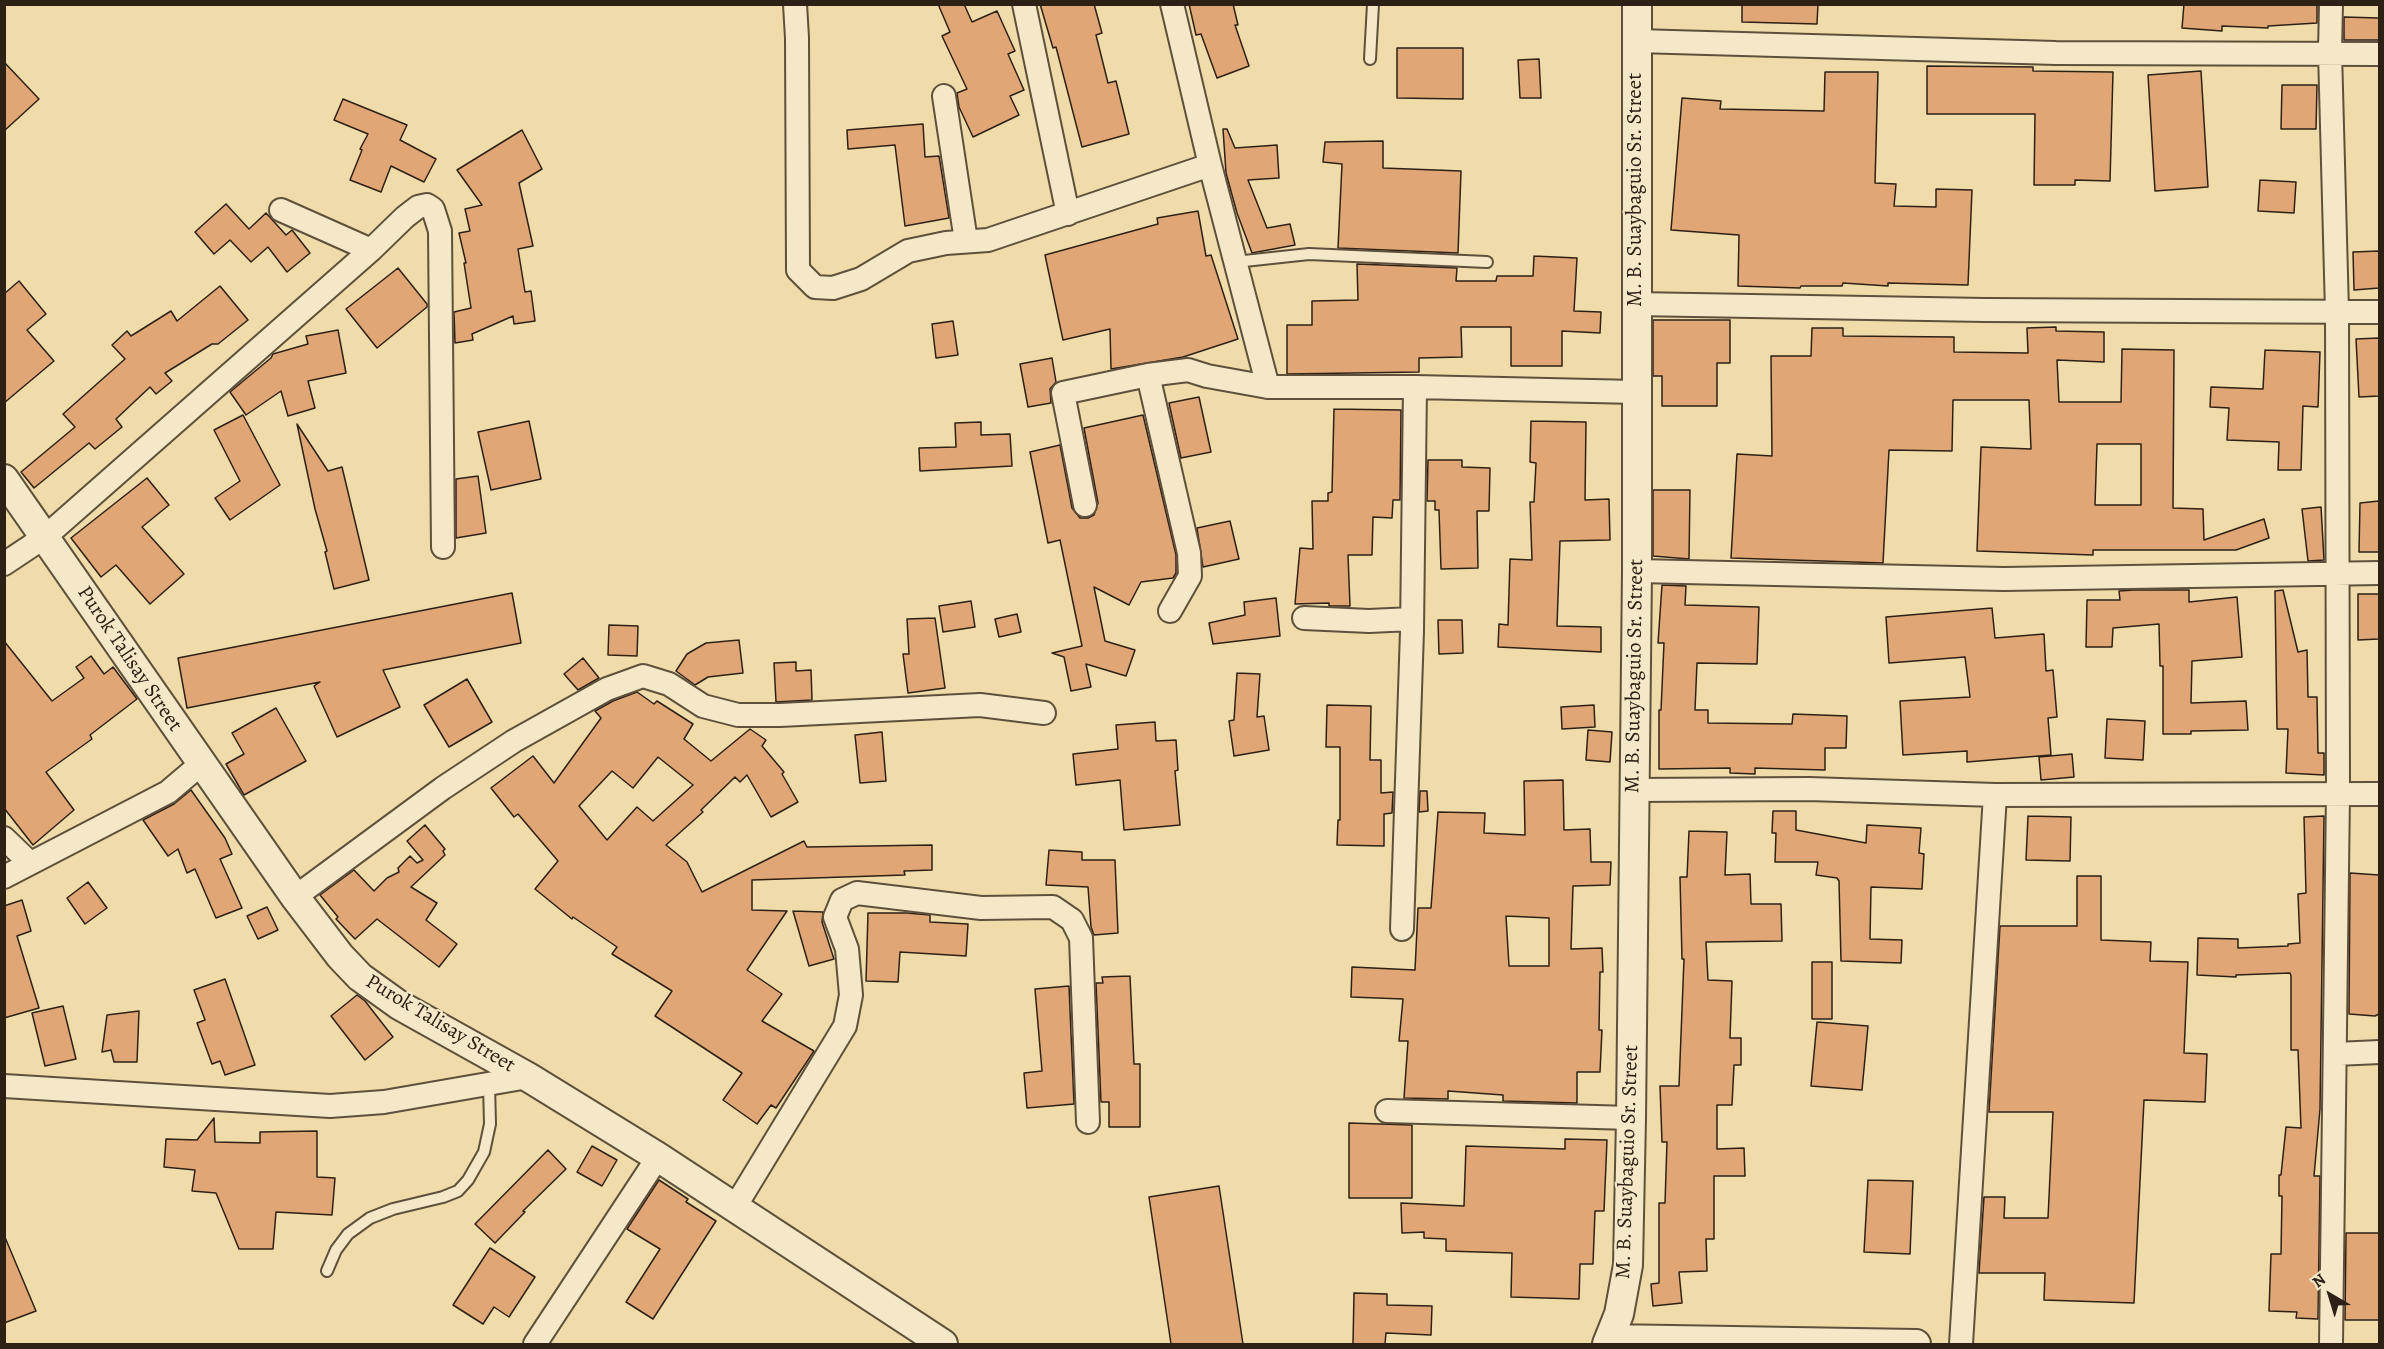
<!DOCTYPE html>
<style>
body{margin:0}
#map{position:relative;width:2384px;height:1349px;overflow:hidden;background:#efdcaa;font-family:Alegreya,serif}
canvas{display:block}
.frame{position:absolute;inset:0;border:6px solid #2d2116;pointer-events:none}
.north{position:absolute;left:2300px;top:1265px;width:60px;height:60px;-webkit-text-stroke:4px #f5e8c8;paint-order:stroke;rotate:322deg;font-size:16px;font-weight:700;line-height:24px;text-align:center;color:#2d2116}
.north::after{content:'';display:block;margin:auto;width:21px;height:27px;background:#2d2116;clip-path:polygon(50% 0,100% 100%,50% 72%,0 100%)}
</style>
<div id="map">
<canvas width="2384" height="1349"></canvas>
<div class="frame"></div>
<div class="north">N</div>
</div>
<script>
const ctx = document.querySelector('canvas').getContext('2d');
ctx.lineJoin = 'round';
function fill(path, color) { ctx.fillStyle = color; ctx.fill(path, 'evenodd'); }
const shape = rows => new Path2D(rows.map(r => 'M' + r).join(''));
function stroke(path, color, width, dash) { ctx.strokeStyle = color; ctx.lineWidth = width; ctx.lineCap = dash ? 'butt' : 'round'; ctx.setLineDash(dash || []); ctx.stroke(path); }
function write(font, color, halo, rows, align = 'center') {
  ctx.font = font + ' Alegreya,serif'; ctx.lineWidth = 4.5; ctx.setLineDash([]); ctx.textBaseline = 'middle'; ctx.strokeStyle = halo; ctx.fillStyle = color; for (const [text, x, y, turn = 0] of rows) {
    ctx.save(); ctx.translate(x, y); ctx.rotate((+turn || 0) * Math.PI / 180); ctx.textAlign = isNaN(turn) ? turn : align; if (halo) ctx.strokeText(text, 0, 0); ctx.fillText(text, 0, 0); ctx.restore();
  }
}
const building = shape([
 [938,4,964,4,972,22,997,11,1015,51,1008,54,1024,90,1010,96,1019,115,973,137,959,107,957,93,967,89,942,36,950,32,938,4],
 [1040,4,1094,4,1102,33,1096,35,1108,83,1116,81,1129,134,1082,147,1056,47,1053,48,1040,4],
 [1189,4,1233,4,1238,25,1235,25,1249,66,1217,78,1201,34,1196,35,1189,4],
 [1742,4,1818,4,1817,24,1742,22,1742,4],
 [2184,4,2317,4,2317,23,2268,26,2268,28,2222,26,2222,31,2182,28,2184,4],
 [2344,17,2379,18,2379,40,2344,40,2344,17],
 [1397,48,1463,48,1463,99,1397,98,1397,48],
 [1539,59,1541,98,1520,98,1518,60,1539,59],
 [4,62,39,99,4,131,4,62],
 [1927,66,2033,67,2033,71,2113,72,2110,181,2075,180,2075,185,2034,185,2035,114,1927,114,1927,66],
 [2201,71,2208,187,2155,191,2148,75,2201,71],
 [1825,72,1878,72,1875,183,1896,184,1894,206,1936,207,1936,189,1972,190,1968,285,1888,283,1888,286,1843,283,1842,286,1801,286,1800,288,1738,286,1739,235,1671,230,1682,98,1721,101,1720,109,1824,111,1825,72],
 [2282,85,2317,85,2316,129,2281,129,2282,85],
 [343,99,407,125,400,140,436,159,424,182,391,166,381,192,350,180,362,150,360,149,368,134,334,120,343,99],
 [923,124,925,157,939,156,949,218,905,226,895,145,848,149,847,130,923,124],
 [1223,129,1227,129,1235,148,1277,145,1279,178,1248,180,1267,228,1290,224,1295,245,1252,253,1237,213,1226,173,1223,129],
 [522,130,542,169,519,183,533,246,518,249,525,292,531,291,535,321,514,324,513,316,472,334,473,340,455,343,454,312,471,308,464,263,466,263,459,233,470,231,465,209,482,205,457,170,522,130],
 [1383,141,1383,168,1461,171,1458,253,1338,248,1342,164,1323,162,1325,142,1383,141],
 [2260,180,2296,182,2294,213,2258,211,2260,180],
 [226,204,249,229,266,213,286,235,292,230,310,253,287,272,268,247,251,262,230,240,214,254,195,232,226,204],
 [1198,211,1206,256,1211,255,1238,339,1183,357,1111,369,1110,329,1063,340,1045,255,1158,224,1157,218,1198,211],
 [2379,251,2379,288,2354,290,2353,252,2379,251],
 [1534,256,1577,258,1574,311,1601,312,1600,333,1562,331,1562,366,1511,366,1511,327,1461,327,1462,357,1419,358,1419,372,1287,374,1287,325,1312,325,1312,301,1358,300,1357,264,1457,268,1456,281,1496,281,1497,276,1533,276,1534,256],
 [398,268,427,304,427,307,377,348,346,309,398,268],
 [19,281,46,314,27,330,54,361,4,403,4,294,19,281],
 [220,286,248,320,218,344,212,344,165,373,172,381,156,394,150,387,116,419,122,427,95,449,89,443,34,488,21,472,75,427,63,414,125,359,112,345,127,331,131,336,171,311,177,321,220,286],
 [1653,320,1730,320,1730,363,1717,363,1717,406,1662,406,1662,376,1653,376,1653,320],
 [953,321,958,355,936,358,932,324,953,321],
 [2056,327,2056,331,2104,332,2104,362,2057,360,2059,402,2121,402,2122,349,2174,350,2173,508,2203,509,2204,540,2264,519,2269,538,2236,550,2093,550,2093,555,1977,551,1981,447,2031,449,2029,400,1953,400,1952,451,1889,450,1883,563,1731,558,1737,454,1772,456,1771,356,1811,356,1812,328,1843,328,1843,336,1954,337,1954,352,2028,353,2027,328,2056,327],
 [2097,444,2141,444,2141,505,2095,505,2097,444],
 [338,330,346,373,308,381,315,408,288,416,281,391,246,415,230,392,271,358,273,354,308,344,306,336,338,330],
 [2379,338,2379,396,2359,397,2356,339,2379,338],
 [2265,350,2320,352,2318,407,2303,406,2301,470,2278,470,2279,442,2227,440,2229,408,2210,407,2211,387,2263,389,2265,350],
 [1052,358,1056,382,1050,389,1051,403,1028,407,1020,364,1052,358],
 [1199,397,1211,452,1181,458,1169,403,1199,397],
 [1334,409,1401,410,1400,500,1393,500,1392,518,1373,517,1372,555,1348,555,1350,606,1329,606,1329,603,1295,604,1300,548,1313,549,1312,501,1328,501,1328,493,1332,492,1334,409],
 [243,415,280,485,230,520,215,498,240,481,214,430,243,415],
 [1143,415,1176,555,1176,573,1173,578,1141,582,1129,605,1094,587,1105,641,1135,650,1126,676,1086,664,1091,687,1071,691,1064,657,1052,653,1082,646,1060,540,1048,543,1030,452,1060,445,1072,508,1080,518,1088,518,1094,515,1098,503,1084,428,1143,415],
 [529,421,541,479,491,490,478,432,529,421],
 [1531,421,1586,422,1585,500,1609,499,1610,540,1560,541,1557,626,1601,627,1601,652,1498,647,1499,624,1508,625,1510,559,1532,560,1530,502,1534,502,1536,463,1530,462,1531,421],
 [981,422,981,435,1010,434,1012,466,920,471,919,448,956,447,955,423,981,422],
 [297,424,328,471,342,467,369,580,334,589,325,552,327,551,315,509,297,424],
 [1428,460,1462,460,1462,467,1490,468,1489,511,1477,511,1478,568,1441,569,1439,510,1435,510,1435,501,1427,501,1428,460],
 [478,476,486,533,456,538,456,479,478,476],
 [147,478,169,505,142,527,184,574,150,604,116,565,101,577,71,538,147,478],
 [1653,490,1690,490,1689,559,1653,556,1653,490],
 [2379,501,2379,552,2359,552,2360,503,2379,501],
 [2321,507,2324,560,2308,561,2302,509,2321,507],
 [1230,521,1239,559,1203,567,1197,528,1230,521],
 [1662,585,1686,586,1685,605,1759,607,1757,664,1697,663,1695,710,1708,710,1708,723,1792,724,1793,714,1847,716,1846,748,1825,748,1825,770,1755,768,1755,774,1730,773,1730,768,1659,769,1659,710,1661,710,1664,643,1658,643,1662,585],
 [2134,590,2189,590,2189,602,2237,597,2242,657,2192,661,2191,703,2246,701,2248,730,2191,731,2191,734,2163,734,2163,666,2160,666,2159,624,2113,628,2112,647,2086,647,2087,600,2120,600,2119,591,2134,590],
 [2283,590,2298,652,2307,650,2308,697,2317,697,2318,753,2324,753,2324,775,2286,773,2288,729,2277,729,2275,591,2283,590],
 [512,593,521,643,383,670,400,707,337,737,314,686,320,682,187,708,178,658,512,593],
 [2358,594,2379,594,2379,639,2358,640,2358,594],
 [1276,598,1280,636,1213,644,1209,623,1245,615,1244,602,1276,598],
 [971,601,975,627,943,632,939,606,971,601],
 [1992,608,1995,638,2044,634,2046,671,2053,670,2057,717,2048,718,2051,755,1967,762,1967,751,1903,755,1900,701,1970,697,1965,657,1889,663,1886,617,1992,608],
 [1017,614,1021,632,999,637,995,619,1017,614],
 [935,618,945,688,908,693,903,654,909,654,907,619,935,618],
 [1438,620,1462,620,1463,653,1439,654,1438,620],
 [609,625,638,626,637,656,608,655,609,625],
 [739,640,743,673,708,677,695,685,676,671,687,654,706,643,739,640],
 [4,641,52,701,84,678,76,667,91,656,104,674,113,667,137,699,90,735,92,739,46,772,74,810,33,845,4,808,4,641],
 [583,658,599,678,578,690,564,674,583,658],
 [796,662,796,671,811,670,812,700,776,702,774,663,796,662],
 [1237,673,1260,674,1257,717,1264,716,1269,750,1234,756,1229,721,1234,720,1237,673],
 [467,679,492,722,449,747,424,705,467,679],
 [637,692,654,704,657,701,693,724,684,739,711,761,750,729,766,740,762,746,784,772,782,774,798,802,771,817,747,775,740,782,735,777,701,810,703,812,666,845,687,862,702,892,804,841,807,847,932,845,932,870,904,871,905,875,752,880,752,910,787,911,747,970,782,994,762,1021,814,1051,776,1108,771,1105,757,1124,723,1100,742,1073,655,1016,672,991,612,954,617,947,573,917,572,919,535,889,558,861,518,814,514,817,491,788,533,756,554,783,601,718,595,711,613,701,637,692],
 [658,757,693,785,653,821,637,807,607,840,579,806,612,771,633,788,658,757],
 [1327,705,1371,706,1370,760,1381,760,1381,793,1393,792,1392,813,1384,814,1384,846,1337,845,1338,820,1340,820,1340,747,1326,747,1327,705],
 [1594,705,1595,727,1562,729,1561,707,1594,705],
 [276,708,306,761,244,795,226,764,244,754,232,733,276,708],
 [2107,719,2145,721,2143,760,2105,758,2107,719],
 [1155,722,1156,741,1176,740,1178,770,1175,771,1180,825,1124,830,1120,780,1076,785,1073,754,1118,749,1116,725,1155,722],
 [1588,730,1612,732,1610,762,1586,760,1588,730],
 [882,732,886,781,860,783,855,735,882,732],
 [2072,754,2074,777,2041,780,2039,757,2072,754],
 [1563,780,1564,830,1590,829,1591,862,1611,862,1610,885,1573,886,1571,949,1602,948,1603,972,1600,972,1599,1030,1602,1030,1600,1072,1577,1072,1577,1103,1503,1101,1503,1095,1448,1091,1448,1099,1404,1098,1408,1041,1399,1041,1403,999,1351,997,1352,967,1415,970,1418,908,1431,908,1438,812,1485,813,1484,833,1525,835,1524,781,1563,780],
 [1506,916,1549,918,1549,966,1509,966,1506,916],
 [191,790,225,838,232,854,220,859,242,908,216,918,195,869,187,873,178,849,168,856,143,820,174,804,191,790],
 [1420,791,1427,791,1428,811,1419,812,1420,791],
 [1773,811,1796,811,1796,830,1866,843,1867,825,1921,828,1919,853,1924,854,1922,889,1871,887,1870,939,1902,940,1901,963,1841,961,1839,881,1837,878,1816,875,1818,862,1775,862,1776,833,1772,833,1773,811],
 [2028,816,2071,817,2070,861,2026,860,2028,816],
 [2324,816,2320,1109,2314,1176,2320,1176,2318,1319,2296,1318,2297,1312,2269,1311,2271,1254,2281,1254,2282,1196,2279,1196,2279,1175,2281,1175,2286,1127,2301,1128,2298,1050,2291,1050,2291,976,2290,973,2236,975,2236,977,2197,975,2198,938,2238,939,2238,948,2288,946,2288,944,2300,943,2298,894,2306,893,2304,817,2324,816],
 [425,825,445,849,443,851,445,855,411,887,437,903,426,920,457,944,439,967,377,919,355,939,336,919,338,917,320,895,354,870,374,891,387,878,399,872,398,868,410,856,417,863,423,860,407,841,425,825],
 [1689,831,1727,832,1725,875,1750,874,1751,904,1781,904,1782,941,1706,942,1708,980,1732,981,1730,1038,1741,1038,1741,1065,1734,1065,1732,1105,1717,1105,1717,1149,1744,1148,1745,1176,1714,1176,1714,1239,1706,1239,1707,1271,1679,1272,1682,1303,1653,1306,1651,1284,1659,1283,1659,1203,1665,1203,1667,1142,1662,1142,1660,1086,1679,1086,1684,959,1682,959,1680,877,1687,877,1689,831],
 [1049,850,1082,852,1082,860,1115,860,1118,933,1094,935,1091,927,1088,887,1046,885,1049,850],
 [2350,873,2379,875,2379,1014,2375,1016,2349,1014,2350,873],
 [2077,876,2101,876,2101,940,2151,942,2150,961,2188,962,2184,1053,2207,1054,2205,1102,2144,1100,2134,1303,2044,1300,2045,1273,1979,1273,1984,1197,2005,1197,2004,1218,2048,1218,2053,1112,1989,1112,2000,926,2077,926,2077,876],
 [88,882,107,908,85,924,67,898,88,882],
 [22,900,31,931,17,936,39,1008,4,1018,4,906,22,900],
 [267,907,278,930,258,939,247,916,267,907],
 [793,911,823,912,822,922,834,959,809,966,793,911],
 [868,913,907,913,930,915,930,922,968,924,966,956,900,952,898,982,866,981,868,913],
 [1812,962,1832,962,1832,1019,1812,1019,1812,962],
 [1130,976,1134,1064,1140,1064,1140,1127,1109,1127,1109,1102,1101,1102,1096,983,1103,983,1102,977,1130,976],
 [225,979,255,1065,225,1075,220,1061,212,1064,197,1023,205,1020,194,990,225,979],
 [1069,986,1074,1104,1027,1108,1024,1073,1042,1071,1035,989,1069,986],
 [357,995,365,1001,393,1037,365,1060,331,1016,357,995],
 [63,1006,76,1059,45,1066,32,1013,63,1006],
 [139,1011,137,1062,114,1062,111,1050,102,1052,107,1015,139,1011],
 [1817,1022,1868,1026,1862,1090,1811,1086,1817,1022],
 [214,1118,215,1142,260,1143,260,1132,317,1131,317,1177,335,1178,332,1215,276,1212,273,1249,239,1249,216,1193,192,1191,195,1170,164,1167,166,1139,197,1140,214,1118],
 [1349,1123,1412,1125,1412,1198,1349,1198,1349,1123],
 [1565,1139,1607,1140,1604,1211,1595,1211,1593,1264,1580,1264,1579,1299,1511,1297,1512,1253,1446,1251,1446,1239,1424,1238,1424,1232,1402,1233,1401,1203,1464,1206,1466,1146,1565,1149,1565,1139],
 [592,1146,617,1160,602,1186,577,1172,592,1146],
 [548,1150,566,1169,523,1211,525,1212,495,1243,475,1224,548,1150],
 [659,1180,688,1199,686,1202,716,1221,653,1319,626,1302,660,1249,627,1229,659,1180],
 [1868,1180,1913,1181,1910,1254,1864,1252,1868,1180],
 [1219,1186,1243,1344,1171,1344,1149,1197,1219,1186],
 [2346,1233,2379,1233,2379,1320,2345,1320,2346,1233],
 [4,1235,36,1311,4,1323,4,1235],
 [490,1248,535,1277,509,1317,494,1307,483,1324,453,1305,490,1248],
 [1354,1293,1387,1294,1387,1305,1432,1306,1431,1335,1386,1333,1385,1344,1353,1344,1354,1293]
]);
fill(building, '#e1a675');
stroke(building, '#2d2116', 1.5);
const service = shape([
 [1370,59,1373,4],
 [1235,262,1309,254,1487,262],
 [327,1271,336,1250,348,1234,370,1218,393,1209,443,1197,458,1191,468,1180,484,1152,490,1124,489,1084]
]);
const minor = shape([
 [795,4,797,38,798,270,815,287,833,288,861,279,908,251,946,243,988,240,1210,165],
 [1024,4,1068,214],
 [1172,4,1210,165,1268,387],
 [2331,4,2330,52,2337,312,2338,793,2331,1344],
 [1637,41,2056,53,2380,54],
 [944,96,966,241],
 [281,210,371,250],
 [1635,304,1985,310,2380,312],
 [1148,375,1189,553,1190,576,1170,611],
 [1085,505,1063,393,1148,375,1188,370,1207,376,1268,387,1415,387,1636,392],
 [4,564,46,536,371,250,405,217,418,207,427,205,433,209,440,231,443,547],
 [1637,571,2004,579,2380,573],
 [1304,618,1369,621,1412,619],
 [1633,790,1809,789,1995,795,2380,794],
 [4,838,30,863],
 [4,877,168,792,201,764],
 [295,897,443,788,514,741,607,689,643,676,669,684,703,706,738,715,780,715,980,705,1044,713],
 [1402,929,1412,631,1415,387],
 [2335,1054,2380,1052],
 [4,1086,330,1106,384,1102,528,1077],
 [1387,1111,1631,1118],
 [735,1207,845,1026,851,995,847,949,835,917,842,900,857,893,981,908,1053,907,1072,920,1081,938,1088,1122],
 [535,1344,658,1157],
 [1961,1344,1995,795]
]);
const tertiary = shape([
 [4,479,295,897,340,956,360,977,399,1005,528,1077,658,1157,943,1344],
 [1610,1339,1916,1344],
 [1607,1344,1619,1314,1628,1265,1631,1118,1637,571,1637,4]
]);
stroke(service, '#5e503b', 14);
stroke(minor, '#5e503b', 26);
stroke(tertiary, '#5e503b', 32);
stroke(service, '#f5e8c8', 10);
stroke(minor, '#f5e8c8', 22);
stroke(tertiary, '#f5e8c8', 28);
write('21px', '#2d2116', '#f5e8c8', [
 ["M. B. Suaybaguio Sr. Street",1636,190,-90],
 ["Purok Talisay Street",129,659,56],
 ["M. B. Suaybaguio Sr. Street",1635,676,-89],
 ["Purok Talisay Street",440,1024,31],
 ["M. B. Suaybaguio Sr. Street",1628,1162,-88]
]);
</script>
